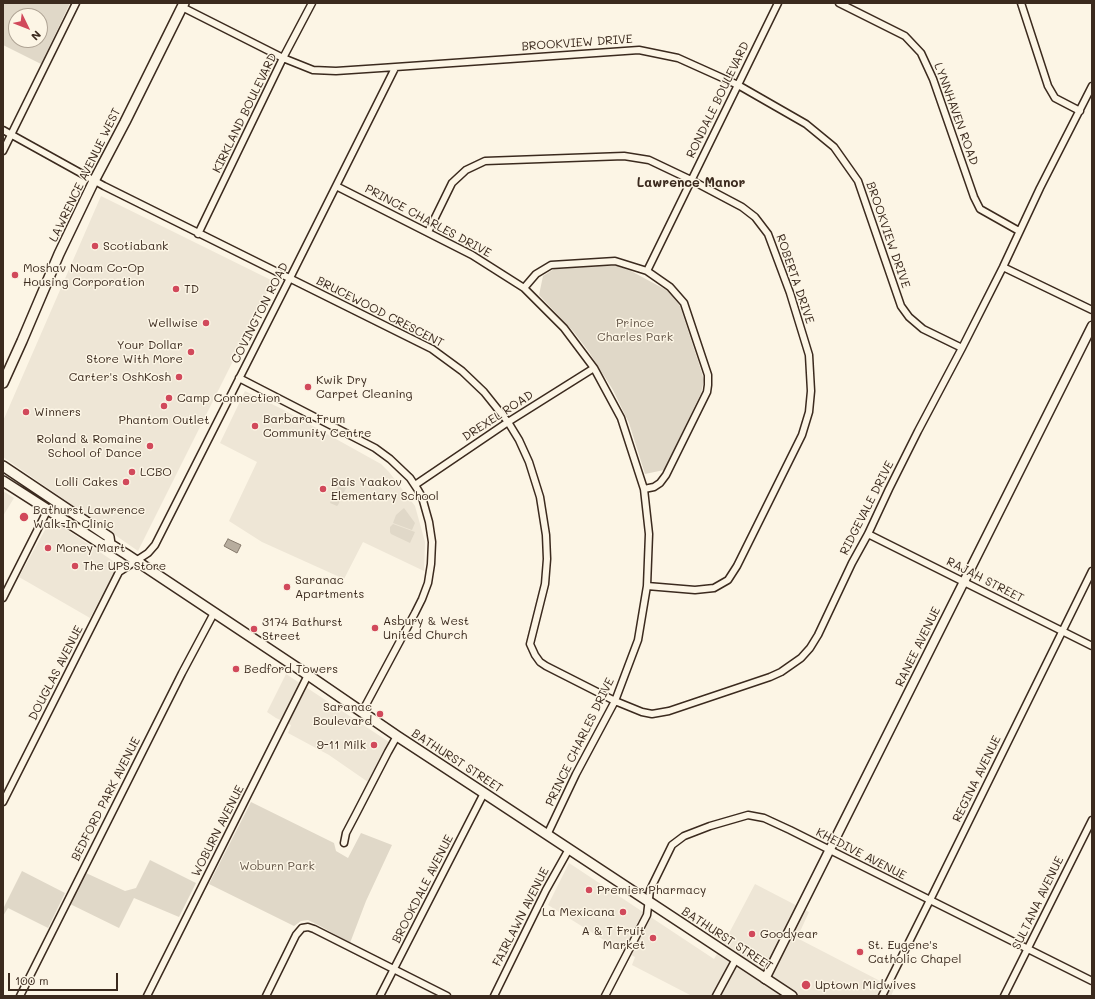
<!DOCTYPE html>
<style>
body{margin:0}
#map{position:relative;width:1095px;height:999px;overflow:hidden;background:#fcf5e5;font-family:Mali,sans-serif}
canvas{display:block}
.frame{position:absolute;inset:0;border:4px solid #3b2a1e;pointer-events:none}
.north{position:absolute;left:8px;top:8px;width:40px;height:40px;box-sizing:border-box;background:#fcf5e5;border:1px solid #afa495;border-radius:50%;rotate:133deg;font-size:11px;font-weight:700;line-height:16px;text-align:center;color:#3b2a1e}
.north::after{content:'';display:block;margin:auto;width:14px;height:18px;background:#d1495b;clip-path:polygon(50% 0,100% 100%,50% 72%,0 100%)}
.scale{position:absolute;left:8px;top:973px;width:110px;height:18px;box-sizing:border-box;border:2px solid #3b2a1e;border-top:0;padding-left:5px;font-size:12px;line-height:14px;white-space:nowrap;color:#3b2a1e;-webkit-text-stroke:3px #fcf5e5;paint-order:stroke}
</style>
<div id="map">
<canvas width="1095" height="999"></canvas>
<div class="frame"></div>
<div class="north">N</div>
<div class="scale">100 m</div>
</div>
<script>
const ctx = document.querySelector('canvas').getContext('2d');
ctx.lineJoin = 'round';
function fill(path, color) { ctx.fillStyle = color; ctx.fill(path, 'evenodd'); }
const shape = rows => new Path2D(rows.map(r => 'M' + r).join(''));
function stroke(path, color, width, dash) { ctx.strokeStyle = color; ctx.lineWidth = width; ctx.lineCap = dash ? 'butt' : 'round'; ctx.setLineDash(dash || []); ctx.stroke(path); }
function write(font, color, halo, rows, align = 'center') {
  ctx.font = font + ' Mali,sans-serif'; ctx.lineWidth = 3; ctx.setLineDash([]); ctx.textBaseline = 'middle'; ctx.strokeStyle = halo; ctx.fillStyle = color; for (const [text, x, y, turn = 0] of rows) {
    ctx.save(); ctx.translate(x, y); ctx.rotate((+turn || 0) * Math.PI / 180); ctx.textAlign = isNaN(turn) ? turn : align; if (halo) ctx.strokeText(text, 0, 0); ctx.fillText(text, 0, 0); ctx.restore();
  }
}
fill(shape([
 [101,196,273,281,138,551,3,457,3,421],
 [245,391,282,409,381,464,389,472,415,506,425,542,424,571,363,542,344,579,262,542,229,521,257,462,220,443],
 [3,491,14,498,3,516],
 [51,519,119,565,90,618,19,577],
 [286,674,389,742,368,782,329,755,288,733,291,725,276,718,267,712],
 [569,863,714,959,726,939,755,884,809,912,797,938,882,982,895,987,891,996,692,996,632,965,635,957,615,947,548,905]
]), '#eee6d6');
fill(shape([
 [3,3,70,3,41,64,3,45],
 [16,16,40,16,40,40,16,40],
 [597,266,618,266,631,271,668,291,680,306,701,370,704,380,701,393,664,470,645,474,629,423,613,390,589,352,573,331,539,295,543,276,554,269],
 [342,479,349,482,338,505,337,506,330,503],
 [404,508,415,523,412,530,393,523,396,515],
 [393,524,415,532,410,543,391,534,390,532,390,527],
 [251,802,334,843,336,851,348,858,361,833,392,845,366,901,350,943,322,927,308,920,301,921,294,926,209,884],
 [150,860,196,883,179,917,134,898,119,928,70,904,86,873,125,891,136,888],
 [22,871,65,893,48,928,8,908,3,916,4,907]
]), '#e0d8c8');
const water = shape([
 [228,539,241,545,237,553,224,546,228,539]
]);
fill(water, '#b7ad9e');
stroke(water, '#85796b', 1);
const minor = shape([
 [839,3,905,36,921,53,933,79,974,197,980,209,1019,231],
 [1021,3,1048,86,1055,98,1080,111],
 [182,7,283,58,313,70,336,71,381,68,639,50,678,58,738,85,806,124,834,147,858,181,901,306,909,317,923,329,962,348],
 [3,130,104,186,432,349,462,371,484,392,508,422,519,440,529,462,540,497,546,535,547,559,545,584,530,644,535,655,540,662,546,666,615,701,642,712,652,714,669,711,770,677,781,672,801,658,810,648,818,635,852,563,868,534,889,489,918,431,962,348,1003,267,1040,188,1092,86],
 [3,151,76,3],
 [336,186,472,255,524,288,564,328,594,368,621,418,644,489,649,534,647,586,638,640,615,701,576,774,547,835],
 [428,232,452,183,466,170,485,161,624,156,649,160,691,180,742,207,755,217,768,234,790,293,809,355,811,391,809,412,802,435,737,566,728,580,714,588,695,590,647,586],
 [198,234,283,58,312,3],
 [1003,267,1092,310],
 [647,271,778,3],
 [524,288,536,274,551,265,615,261,647,271,670,287,684,303,708,375,708,385,707,392,666,475,660,483,654,487,644,489],
 [239,378,375,448,390,459,410,478,418,490,422,497,429,522,432,542,431,564,428,583,422,599,415,613,362,712],
 [415,485,508,422,594,368],
 [868,534,1092,646],
 [3,598,48,509],
 [3,802,119,572,148,553,155,545,290,278,395,68],
 [344,843,346,833,356,814,388,752,397,736],
 [20,996,182,673,214,613],
 [147,996,308,675],
 [266,996,296,935,302,928,308,927,314,929,447,996],
 [380,996,484,793],
 [494,996,546,890,569,849],
 [605,996,647,915,650,890,672,845,684,836,710,826,748,815,764,818,790,830,1092,981],
 [716,996,736,959],
 [882,996,934,892,1092,571],
 [1004,996,1092,820]
]);
const tertiary = shape([
 [765,979,1092,326]
]);
const secondary = shape([
 [3,383,22,341,59,254,94,181,125,122,184,3],
 [3,466,109,537,110,544],
 [3,481,103,545,110,544,126,554,308,675,397,736,484,793,792,996]
]);
stroke(minor, '#3b2a1e', 9);
stroke(tertiary, '#3b2a1e', 11);
stroke(secondary, '#3b2a1e', 12);
stroke(minor, '#fcf5e5', 6);
stroke(tertiary, '#fcf5e5', 8);
stroke(secondary, '#fcf5e5', 9);
for (const [x, y, r, color] of [
 [95,246,4,"#d1495b"],
 [15,275,4,"#d1495b"],
 [176,289,4,"#d1495b"],
 [206,323,4,"#d1495b"],
 [191,352,4,"#d1495b"],
 [179,377,4,"#d1495b"],
 [308,387,4,"#d1495b"],
 [169,398,4,"#d1495b"],
 [164,406,4,"#d1495b"],
 [26,412,4,"#d1495b"],
 [255,426,4,"#d1495b"],
 [150,446,4,"#d1495b"],
 [132,472,4,"#d1495b"],
 [126,482,4,"#d1495b"],
 [323,489,4,"#d1495b"],
 [24,517,5,"#d1495b"],
 [48,548,4,"#d1495b"],
 [75,566,4,"#d1495b"],
 [287,587,4,"#d1495b"],
 [375,628,4,"#d1495b"],
 [254,629,4,"#d1495b"],
 [236,669,4,"#d1495b"],
 [380,714,4,"#d1495b"],
 [374,745,4,"#d1495b"],
 [589,890,4,"#d1495b"],
 [623,912,4,"#d1495b"],
 [752,934,4,"#d1495b"],
 [653,938,4,"#d1495b"],
 [860,952,4,"#d1495b"],
 [806,985,5,"#d1495b"]
]) { const dot = new Path2D(); dot.arc(x, y, r, 0, 2 * Math.PI); ctx.fillStyle = color; ctx.fill(dot); stroke(dot, '#fcf5e5', 1.5); }
write('12px', '#3b2a1e', '#fcf5e5', [
 ["BROOKVIEW DRIVE",577,43,-4],
 ["RONDALE BOULEVARD",718,100,-64],
 ["KIRKLAND BOULEVARD",245,113,-64],
 ["LYNNHAVEN ROAD",956,114,70],
 ["LAWRENCE AVENUE WEST",85,175,-64],
 ["PRINCE CHARLES DRIVE",428,221,28],
 ["BROOKVIEW DRIVE",888,235,71],
 ["ROBERTA DRIVE",795,279,71],
 ["BRUCEWOOD CRESCENT",380,312,27],
 ["COVINGTON ROAD",260,313,-63],
 ["DREXEL ROAD",498,416,-33],
 ["RIDGEVALE DRIVE",867,508,-63],
 ["RAJAH STREET",985,580,27],
 ["RANEE AVENUE",918,647,-64],
 ["DOUGLAS AVENUE",56,673,-63],
 ["PRINCE CHARLES DRIVE",580,742,-64],
 ["BATHURST STREET",457,761,33],
 ["REGINA AVENUE",977,779,-64],
 ["BEDFORD PARK AVENUE",106,799,-63],
 ["WOBURN AVENUE",218,831,-63],
 ["KHEDIVE AVENUE",861,854,27],
 ["BROOKDALE AVENUE",423,889,-63],
 ["SULTANA AVENUE",1038,903,-64],
 ["FAIRLAWN AVENUE",521,917,-63],
 ["BATHURST STREET",727,939,33]
]);
write('12px', '#3b2a1e', '#fcf5e5', [
 ["Scotiabank",103,246],
 ["Moshav Noam Co-Op",23,268],
 ["Housing Corporation",23,282],
 ["TD",184,289],
 ["Wellwise",198,323,"right"],
 ["Your Dollar",183,345,"right"],
 ["Store With More",183,359,"right"],
 ["Carter's OshKosh",171,377,"right"],
 ["Kwik Dry",316,380],
 ["Carpet Cleaning",316,394],
 ["Camp Connection",177,398],
 ["Winners",34,412],
 ["Barbara Frum",263,419],
 ["Community Centre",263,433],
 ["Phantom Outlet",164,420,"center"],
 ["Roland & Romaine",142,439,"right"],
 ["School of Dance",142,453,"right"],
 ["LCBO",140,472],
 ["Lolli Cakes",118,482,"right"],
 ["Bais Yaakov",331,482],
 ["Elementary School",331,496],
 ["Bathurst Lawrence",33,510],
 ["Walk-In Clinic",33,524],
 ["Money Mart",56,548],
 ["The UPS Store",83,566],
 ["Saranac",295,580],
 ["Apartments",295,594],
 ["Asbury & West",383,621],
 ["United Church",383,635],
 ["3174 Bathurst",262,622],
 ["Street",262,636],
 ["Bedford Towers",244,669],
 ["Saranac",372,707,"right"],
 ["Boulevard",372,721,"right"],
 ["9-11 Milk",366,745,"right"],
 ["Premier Pharmacy",597,890],
 ["La Mexicana",615,912,"right"],
 ["A & T Fruit",645,931,"right"],
 ["Market",645,945,"right"],
 ["Goodyear",760,934],
 ["St. Eugene's",868,945],
 ["Catholic Chapel",868,959],
 ["Uptown Midwives",815,985]
], 'left');
write('12px', '#645648', '#fcf5e5', [
 ["Prince",635,323],
 ["Charles Park",635,337],
 ["Woburn Park",277,866]
]);
write('bold 13px', '#3b2a1e', '#fcf5e5', [
 ["Lawrence Manor",691,183]
]);
</script>
